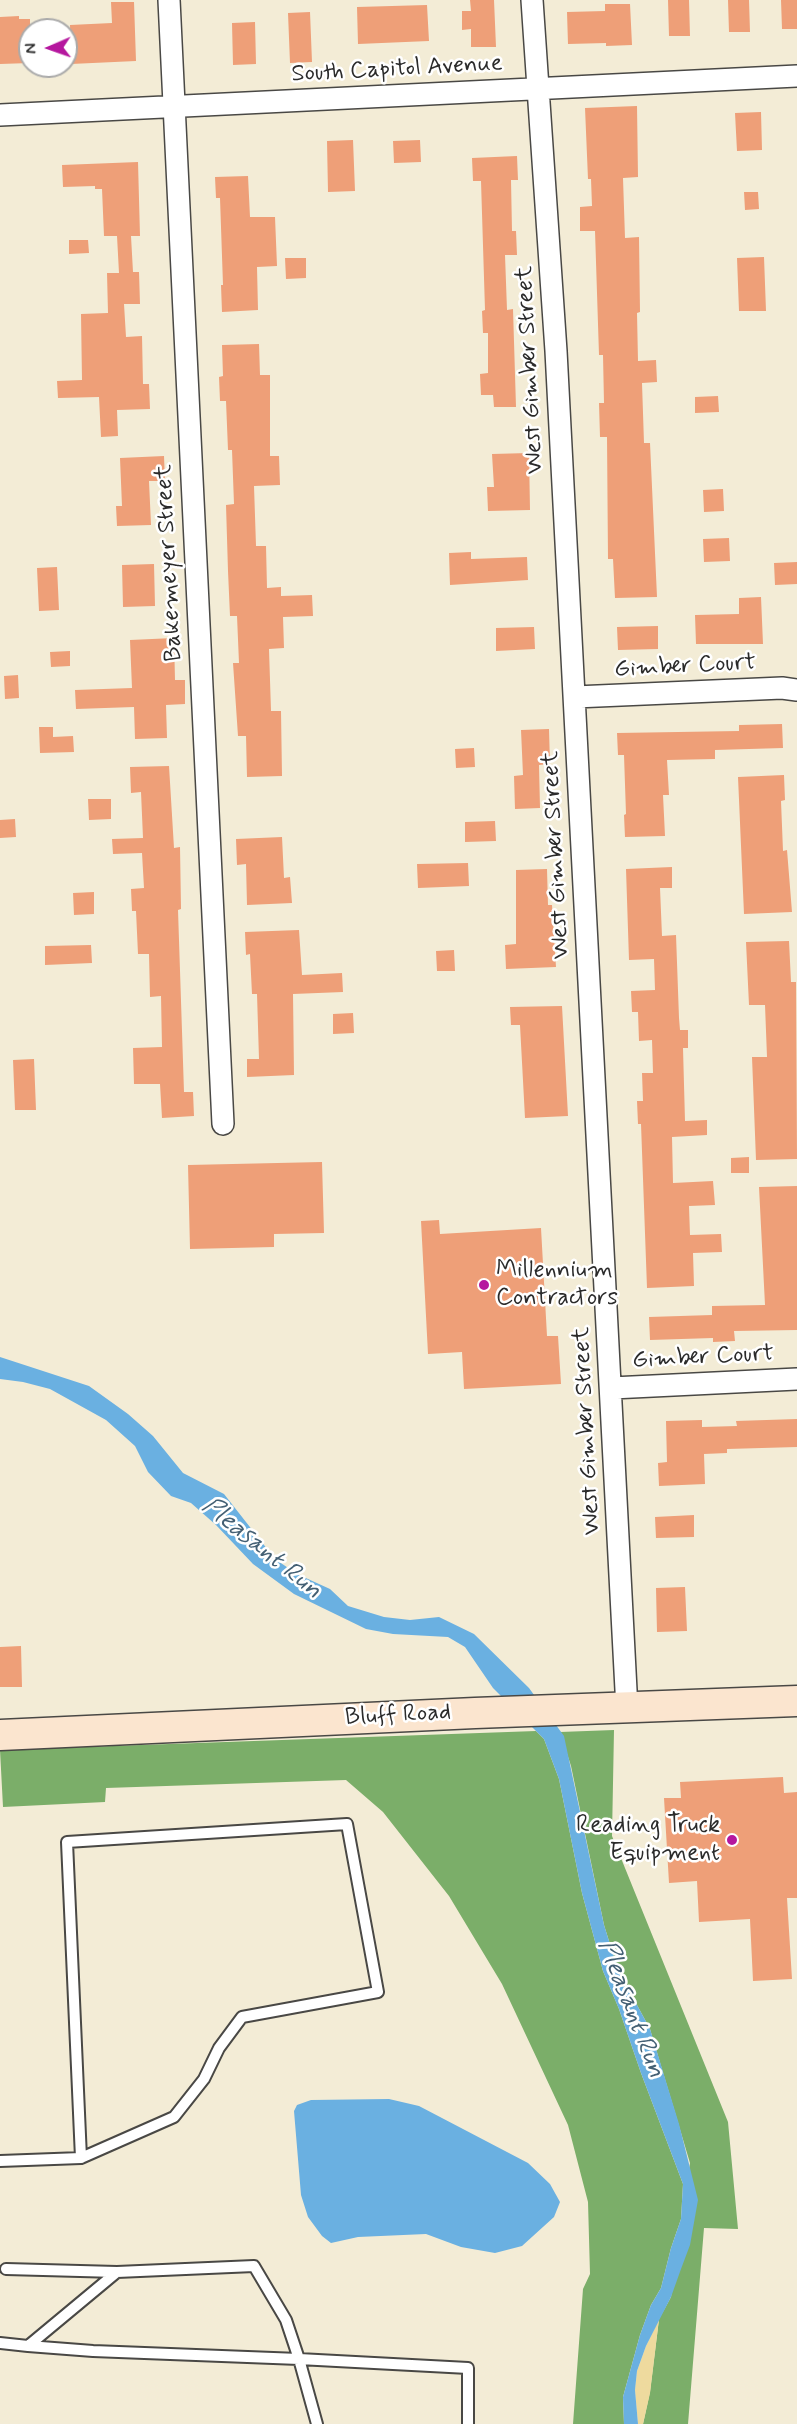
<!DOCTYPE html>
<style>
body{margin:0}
#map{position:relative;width:797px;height:2424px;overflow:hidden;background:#f3ecd6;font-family:Mynerve,sans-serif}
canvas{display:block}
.north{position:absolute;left:18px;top:18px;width:60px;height:60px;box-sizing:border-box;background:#fff;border:2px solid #aaa;border-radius:50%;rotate:268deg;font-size:16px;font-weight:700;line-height:24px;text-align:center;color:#2b2b2b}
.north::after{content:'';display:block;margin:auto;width:21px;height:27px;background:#b5179e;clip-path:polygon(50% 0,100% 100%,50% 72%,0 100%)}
</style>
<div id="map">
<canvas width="797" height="2424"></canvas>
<div class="north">N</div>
</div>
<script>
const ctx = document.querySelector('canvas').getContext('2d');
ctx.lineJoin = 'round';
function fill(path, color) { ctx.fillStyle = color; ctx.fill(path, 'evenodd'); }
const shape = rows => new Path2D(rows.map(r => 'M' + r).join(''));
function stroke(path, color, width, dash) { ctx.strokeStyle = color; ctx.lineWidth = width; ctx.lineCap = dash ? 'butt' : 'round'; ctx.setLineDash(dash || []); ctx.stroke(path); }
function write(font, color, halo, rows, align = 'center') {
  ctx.font = font + ' Mynerve,sans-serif'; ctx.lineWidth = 5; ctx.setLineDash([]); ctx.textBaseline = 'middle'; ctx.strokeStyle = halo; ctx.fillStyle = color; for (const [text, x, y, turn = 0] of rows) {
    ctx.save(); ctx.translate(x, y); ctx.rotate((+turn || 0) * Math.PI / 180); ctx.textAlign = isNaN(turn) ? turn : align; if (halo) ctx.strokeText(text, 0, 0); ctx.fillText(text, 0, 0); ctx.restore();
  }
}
fill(shape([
 [614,1730,612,1836,728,2122,738,2229,704,2228,688,2424,643,2424,650,2392,659,2319,671,2297,690,2163,650,2029,618,1970,604,1925,571,1766,560,1732],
 [536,1731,544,1739,559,1779,582,1893,603,1971,619,2009,641,2073,683,2184,681,2219,671,2248,661,2288,651,2305,640,2335,623,2397,624,2424,573,2424,583,2289,590,2274,588,2202,568,2125,502,1984,449,1896,383,1812,346,1780,106,1788,105,1802,3,1807,0,1750]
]), '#7bae69');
fill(shape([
 [659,2319,650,2393,643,2424,638,2424,635,2390,637,2371,646,2346]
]), '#eeda9e');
fill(shape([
 [0,1357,89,1386,128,1414,153,1436,183,1473,224,1494,275,1559,297,1574,330,1589,348,1606,384,1617,410,1620,439,1617,474,1634,529,1688,564,1736,604,1925,618,1970,650,2029,679,2124,698,2200,690,2245,681,2269,671,2297,646,2346,637,2371,635,2390,638,2424,624,2424,623,2397,640,2335,651,2305,661,2288,671,2248,681,2219,683,2184,641,2073,619,2009,603,1971,582,1893,559,1779,544,1739,493,1688,465,1647,448,1637,393,1634,366,1629,294,1594,253,1564,216,1525,191,1503,171,1496,148,1472,135,1446,106,1420,50,1389,23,1382,0,1379],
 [389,2099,419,2106,528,2163,550,2184,560,2202,554,2217,522,2246,495,2253,461,2247,426,2234,358,2237,331,2243,322,2236,308,2217,301,2195,294,2111,297,2105,311,2100]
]), '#6ab0e1');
fill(shape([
 [470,0,494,0,496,47,471,47,471,29,462,30,462,11,471,11],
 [668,0,689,0,690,36,669,36],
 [728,0,749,0,750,32,729,32],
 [781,0,797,0,797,29,782,29],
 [111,2,134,2,136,61,71,64,70,25,112,23],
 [605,4,630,4,632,45,606,46,606,43,568,44,567,12,605,11],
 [427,5,429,41,358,44,357,7],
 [310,12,312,62,290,63,288,13],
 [19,16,19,19,30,19,30,63,0,64,0,17],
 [255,22,256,64,233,65,232,23],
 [637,106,638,177,623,178,625,238,639,237,640,312,637,313,638,361,656,360,657,382,642,383,644,443,650,443,657,597,615,598,613,559,608,559,607,437,600,437,599,403,604,403,603,355,599,355,595,231,580,231,580,207,592,206,591,179,588,179,585,108],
 [761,112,762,150,737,151,735,113],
 [353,140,355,191,328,192,327,141],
 [420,140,421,162,394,163,393,141],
 [517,156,518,180,511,180,512,231,516,231,517,255,505,255,507,310,513,309,516,407,494,407,493,395,481,395,480,374,488,373,488,333,483,333,482,311,485,310,481,181,473,181,472,158],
 [138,162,140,236,131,236,133,272,139,272,140,304,124,304,126,337,142,336,143,384,149,384,150,409,117,410,118,436,101,437,99,397,58,398,57,381,82,380,81,314,108,313,107,273,119,273,117,236,104,236,102,189,95,189,95,186,63,187,62,165],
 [248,176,250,217,275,217,277,266,257,267,258,310,222,312,221,285,223,285,220,198,216,198,215,177],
 [744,192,758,192,759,209,745,210],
 [69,240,88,240,89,253,69,254],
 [764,257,766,311,739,311,737,258],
 [285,258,306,258,306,278,286,279],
 [259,344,260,375,270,375,270,456,279,456,280,485,254,486,256,546,266,546,267,588,281,587,281,596,312,595,313,616,283,617,284,648,269,649,271,711,281,711,282,776,247,777,246,736,238,736,233,663,239,663,237,616,230,616,228,571,226,505,234,504,232,450,228,450,226,401,220,401,219,377,223,376,222,345],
 [718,396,719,412,695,413,695,397],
 [529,453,530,510,488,511,487,487,494,487,492,454],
 [164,456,165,481,149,481,151,525,117,526,116,506,122,506,120,458],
 [723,489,724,511,704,512,703,490],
 [729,538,730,561,704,562,703,539],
 [471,552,471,559,527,557,528,580,450,585,449,553],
 [797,562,797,584,775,585,774,563],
 [154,564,155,606,123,607,122,565],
 [57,567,59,610,39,611,37,568],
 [761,597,763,644,696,644,695,615,739,614,739,598],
 [658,626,658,649,618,650,617,627],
 [534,627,535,649,496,651,496,628],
 [174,638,175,680,185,680,185,704,166,705,167,738,135,739,134,707,76,709,75,690,132,688,130,640],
 [70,651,70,666,51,667,50,652],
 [18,675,19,698,5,699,4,676],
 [782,724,783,748,715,750,715,759,667,760,669,795,663,795,665,836,625,837,624,815,626,814,624,755,618,755,617,733,739,731,739,725],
 [39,727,53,727,53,737,73,736,74,752,40,753],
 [549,729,550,764,539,765,540,808,515,809,514,776,523,775,521,730],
 [474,748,475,767,456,768,455,749],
 [169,766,174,848,180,847,181,909,178,910,184,1092,193,1092,194,1116,162,1118,160,1084,134,1084,133,1048,162,1047,161,996,150,997,149,954,138,954,136,911,132,911,131,889,144,888,142,853,113,854,112,839,143,838,141,792,131,793,130,767],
 [784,775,785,800,781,801,783,851,787,850,792,912,744,914,738,777],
 [88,799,111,799,111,819,89,820],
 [15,819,16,837,0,838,0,820],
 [495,821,496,841,465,842,465,822],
 [282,837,284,878,290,877,292,903,247,905,246,864,237,865,236,839],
 [468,863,469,886,418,888,417,864],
 [672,867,672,888,660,888,662,936,676,935,679,1018,680,1030,688,1030,688,1048,683,1048,685,1121,707,1120,707,1135,672,1137,673,1183,713,1181,715,1205,689,1206,690,1235,721,1234,722,1252,693,1253,694,1286,647,1288,641,1124,638,1124,637,1101,643,1101,642,1073,653,1073,652,1040,639,1041,638,1012,632,1012,631,991,655,990,654,959,629,960,626,869],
 [547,869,548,905,552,905,556,967,506,969,505,945,516,944,516,870],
 [94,892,94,914,74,915,73,893],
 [299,930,302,975,342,973,343,992,293,994,294,1075,247,1077,247,1059,259,1059,257,994,252,994,250,954,246,955,245,932],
 [789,941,791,982,796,982,797,1159,756,1160,752,1057,767,1057,765,1005,749,1005,746,942],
 [91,945,92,963,45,965,45,946],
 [454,950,455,971,437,971,436,951],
 [562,1006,568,1116,525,1118,520,1025,511,1025,510,1007],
 [353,1013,354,1033,333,1034,333,1014],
 [34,1059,36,1110,15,1110,13,1060],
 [749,1157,749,1173,731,1173,731,1158],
 [322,1162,324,1233,274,1234,274,1247,190,1249,188,1165],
 [797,1186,797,1330,734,1331,735,1341,713,1342,713,1338,650,1340,649,1317,712,1315,712,1306,765,1305,759,1187],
 [439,1220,440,1234,541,1228,547,1336,558,1336,561,1384,464,1389,462,1352,428,1354,421,1221],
 [797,1419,797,1447,727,1449,727,1453,704,1454,705,1484,659,1486,658,1463,667,1462,666,1421,702,1420,702,1427,737,1426,736,1421],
 [694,1515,694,1537,656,1538,655,1517],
 [685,1587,687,1631,657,1632,656,1588],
 [21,1646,22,1687,0,1687,0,1647],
 [783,1777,784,1793,797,1792,797,1898,787,1898,792,1979,753,1981,750,1919,699,1922,697,1881,669,1883,664,1798,681,1798,680,1782]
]), '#ee9f78');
const lane = shape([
 [0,2161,81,2158,174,2117,204,2079,219,2048,242,2017,378,1992,347,1824,67,1842,81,2158],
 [6,2269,117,2272],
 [0,2343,28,2346,93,2351,299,2359,286,2320,254,2266,117,2272,28,2346],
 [317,2424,299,2359,468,2368,468,2424]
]);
const street = shape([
 [169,0,223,1124],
 [532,0,556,351,627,1709],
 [0,115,797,76],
 [575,697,782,688,797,690],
 [612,1388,797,1379]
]);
const secondary = shape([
 [0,1735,475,1713,797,1701]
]);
stroke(lane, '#494845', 14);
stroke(street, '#494845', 24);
stroke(secondary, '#494845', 33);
stroke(lane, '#fff', 10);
stroke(street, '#fff', 21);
stroke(secondary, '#fbe5cf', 30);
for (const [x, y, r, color] of [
 [484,1285,6,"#b5179e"],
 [732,1840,6,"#b5179e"]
]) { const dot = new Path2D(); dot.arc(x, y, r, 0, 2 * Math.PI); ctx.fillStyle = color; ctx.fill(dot); stroke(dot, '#fff', 2); }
write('24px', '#2b2b2b', '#fff', [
 ["South Capitol Avenue",397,70,-3],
 ["West Gimber Street",531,370,-93],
 ["Bakemeyer Street",170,563,-93],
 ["Gimber Court",685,667,-3],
 ["West Gimber Street",557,855,-93],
 ["Gimber Court",703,1358,-3],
 ["West Gimber Street",588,1431,-93],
 ["Bluff Road",398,1716,-3]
]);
write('24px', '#2b2b2b', '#fff', [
 ["Millennium",496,1271],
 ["Contractors",496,1299],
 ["Reading Truck",720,1826,"right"],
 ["Equipment",720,1854,"right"]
], 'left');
write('italic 26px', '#446074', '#fff', [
 ["Pleasant Run",261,1549,39],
 ["Pleasant Run",630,2009,69]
]);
</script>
